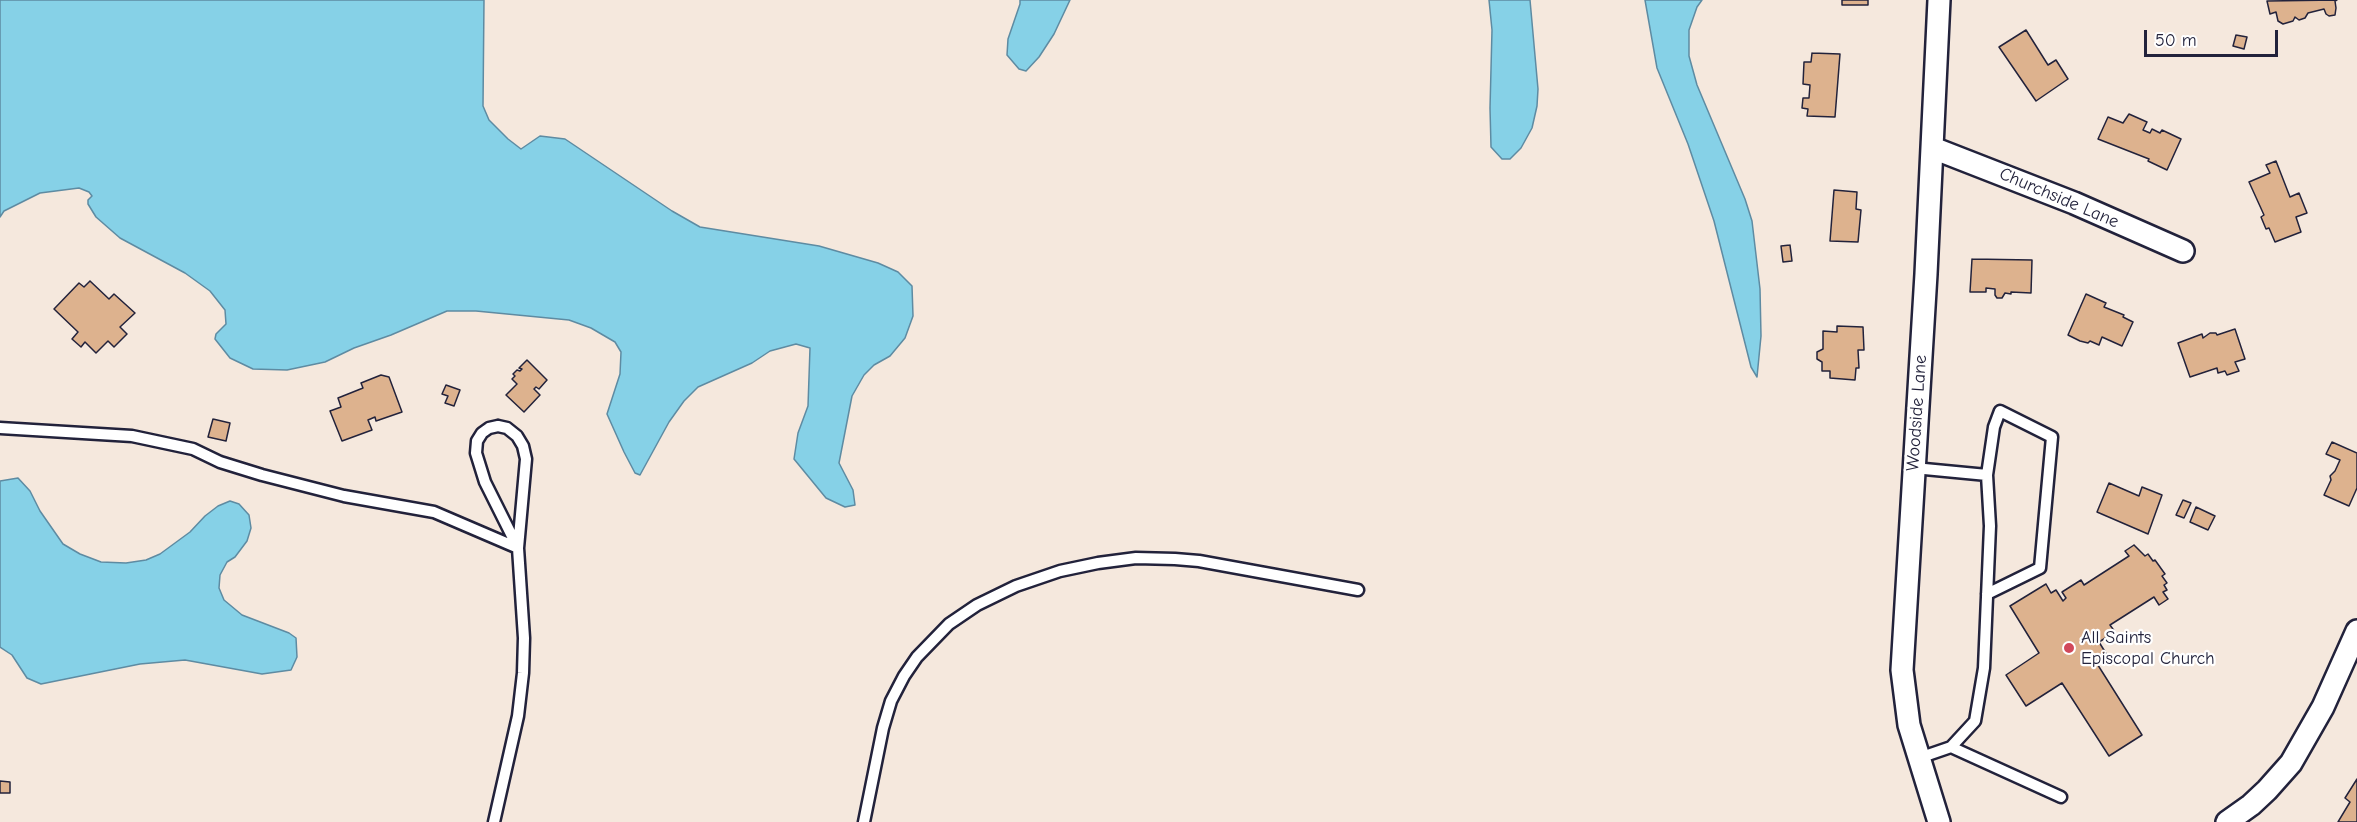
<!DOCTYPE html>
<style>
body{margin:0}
#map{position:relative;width:2357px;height:822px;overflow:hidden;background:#f5e8dd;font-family:"Comic Neue",sans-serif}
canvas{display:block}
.scale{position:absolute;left:2144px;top:30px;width:134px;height:27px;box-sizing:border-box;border:3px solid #22223b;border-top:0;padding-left:8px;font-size:18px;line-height:21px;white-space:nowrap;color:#22223b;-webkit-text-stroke:4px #fff;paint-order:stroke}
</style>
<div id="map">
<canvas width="2357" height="822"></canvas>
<div class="scale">50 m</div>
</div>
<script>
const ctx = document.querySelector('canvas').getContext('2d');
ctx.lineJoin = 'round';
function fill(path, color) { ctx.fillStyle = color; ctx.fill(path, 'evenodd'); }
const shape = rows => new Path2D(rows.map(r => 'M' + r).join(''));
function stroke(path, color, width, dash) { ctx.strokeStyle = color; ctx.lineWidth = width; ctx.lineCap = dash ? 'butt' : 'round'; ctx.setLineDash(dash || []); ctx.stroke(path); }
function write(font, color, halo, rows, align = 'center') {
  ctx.font = font + ' "Comic Neue",sans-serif'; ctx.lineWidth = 4.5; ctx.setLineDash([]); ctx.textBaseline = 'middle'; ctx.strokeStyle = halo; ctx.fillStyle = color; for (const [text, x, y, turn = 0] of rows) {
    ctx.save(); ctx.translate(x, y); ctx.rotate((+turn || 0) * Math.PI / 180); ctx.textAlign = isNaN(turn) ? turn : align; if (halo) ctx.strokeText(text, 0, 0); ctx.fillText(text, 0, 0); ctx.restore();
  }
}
const water = shape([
 [0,0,484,0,483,106,489,120,508,139,521,149,540,136,565,139,672,211,700,227,819,246,878,263,898,272,912,286,913,316,905,338,890,356,874,365,864,375,852,396,839,463,853,490,855,505,845,507,826,498,794,459,798,433,808,406,810,348,796,344,770,351,752,363,698,387,684,401,669,422,640,475,635,473,624,452,607,414,620,374,621,352,615,342,591,328,569,320,476,311,447,311,391,335,354,348,325,362,287,370,253,369,230,358,215,339,216,334,226,324,225,310,210,291,185,273,120,238,96,217,88,204,88,200,92,196,89,192,79,188,40,193,4,211,0,217,0,0],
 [1020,0,1070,0,1054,34,1039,57,1026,71,1019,69,1007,55,1008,39,1020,4,1020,0],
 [1489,0,1530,0,1538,89,1537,106,1532,128,1521,148,1510,159,1502,159,1491,147,1490,108,1492,30,1489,0],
 [1645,0,1702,0,1697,7,1689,30,1689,56,1697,85,1745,199,1752,221,1760,289,1761,336,1757,377,1751,367,1714,221,1688,144,1657,68,1645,0],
 [18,478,30,491,40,511,63,544,80,554,101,562,126,563,146,560,160,554,190,532,205,516,218,506,230,501,239,504,249,515,251,528,247,541,235,557,227,562,220,575,219,588,224,600,242,615,289,633,296,638,297,657,291,670,262,674,185,660,140,664,41,684,27,678,12,655,0,647,0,481,18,478]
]);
fill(water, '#86d1e7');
stroke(water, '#5e8ba2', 1.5);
const building = shape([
 [1842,0,1868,0,1868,5,1842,5,1842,0],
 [2337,0,2335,1,2336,8,2335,15,2329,16,2326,14,2324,9,2308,13,2305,18,2299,20,2295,17,2293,21,2283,24,2278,21,2276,12,2270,14,2267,1,2337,0],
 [2026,30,2048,65,2056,60,2068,79,2036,101,1999,47,2026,30],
 [2236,35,2247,37,2244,49,2233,46,2236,35],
 [1812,53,1840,54,1835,117,1807,116,1808,109,1802,108,1803,98,1809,98,1810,85,1803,84,1804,62,1811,62,1812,53],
 [2129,114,2147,122,2143,130,2150,133,2152,129,2160,133,2162,130,2181,139,2167,170,2148,161,2149,159,2098,139,2108,117,2123,123,2129,114],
 [2276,161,2290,197,2299,193,2307,213,2296,217,2301,232,2275,242,2269,228,2266,229,2261,217,2264,215,2249,182,2270,173,2266,165,2276,161],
 [1834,190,1857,192,1856,209,1861,210,1858,242,1830,241,1834,190],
 [1790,245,1792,261,1783,262,1781,246,1790,245],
 [1972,259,2032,260,2031,293,2011,292,2011,294,2005,293,2002,298,1997,298,1995,295,1995,289,1986,288,1986,292,1970,292,1972,259],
 [90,281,109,299,114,294,135,313,120,327,127,334,114,347,108,341,96,353,85,342,81,347,72,339,78,332,54,309,79,283,84,287,90,281],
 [2086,294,2106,303,2104,307,2124,315,2123,317,2133,322,2122,346,2102,337,2099,345,2090,341,2088,343,2080,341,2068,335,2086,294],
 [1837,326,1863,327,1864,350,1858,350,1859,368,1856,368,1855,380,1830,378,1830,371,1822,371,1822,362,1817,359,1817,352,1823,349,1823,331,1837,332,1837,326],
 [2235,329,2245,359,2235,362,2239,371,2227,375,2225,371,2218,373,2217,368,2190,377,2178,343,2202,334,2203,338,2210,333,2216,333,2217,335,2235,329],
 [527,360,547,380,539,389,536,387,534,389,540,395,524,412,506,395,517,384,512,379,515,376,513,374,517,370,520,371,522,369,519,368,527,360],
 [381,375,389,377,402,412,376,421,375,417,368,420,372,430,342,441,330,411,341,407,338,398,363,388,361,383,381,375],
 [446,385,460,390,454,406,445,403,448,396,442,394,446,385],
 [213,419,230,423,226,441,208,437,213,419],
 [2332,442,2357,453,2357,488,2349,506,2324,495,2331,480,2330,476,2335,471,2340,460,2326,454,2332,442],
 [2109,483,2139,496,2142,487,2162,495,2148,534,2097,512,2109,483],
 [2183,500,2191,503,2184,518,2176,515,2183,500],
 [2196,507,2215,516,2208,530,2190,522,2196,507],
 [2134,545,2145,556,2148,554,2153,561,2155,560,2165,574,2162,576,2167,583,2164,585,2167,590,2163,592,2168,599,2159,605,2154,597,2110,625,2115,632,2099,642,2107,655,2096,662,2142,735,2109,756,2062,683,2026,706,2006,675,2039,653,2010,606,2046,584,2051,593,2056,590,2063,601,2066,598,2062,592,2081,580,2084,585,2129,556,2125,551,2134,545],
 [2357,779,2357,822,2338,822,2350,802,2345,798,2357,779],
 [0,781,10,782,10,793,0,793,0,781]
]);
fill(building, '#ddb28e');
stroke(building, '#22223b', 1.5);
const service = shape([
 [498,426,507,428,517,436,523,446,526,459,518,548,485,482,476,453,477,441,482,433,489,428,498,426],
 [0,428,132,436,193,449,220,462,262,475,344,496,434,512,518,548,524,638,523,673,518,716,494,822],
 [1914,468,1987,475,1990,526,1984,668,1975,721,1951,747,1919,758],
 [1987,475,1994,427,2000,411,2052,437,2040,568,1987,594],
 [1951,747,2061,797],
 [864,822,883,728,891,701,904,676,917,657,949,624,977,605,1016,586,1060,571,1098,563,1136,558,1175,559,1199,561,1358,590]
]);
const minor = shape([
 [1933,148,2074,203,2183,251],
 [1939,822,1909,725,1902,670,1926,274,1939,0],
 [2227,822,2251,805,2267,790,2291,763,2323,707,2357,631]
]);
stroke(service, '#22223b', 15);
stroke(minor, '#22223b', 26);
stroke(service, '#fff', 10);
stroke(minor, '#fff', 21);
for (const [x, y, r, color] of [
 [2069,648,6,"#d1495b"]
]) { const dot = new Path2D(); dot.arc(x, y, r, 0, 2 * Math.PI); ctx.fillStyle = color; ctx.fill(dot); stroke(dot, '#fff', 2); }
write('18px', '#22223b', '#fff', [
 ["Churchside Lane",2059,198,23],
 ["Woodside Lane",1917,413,-86]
]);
write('18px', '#22223b', '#fff', [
 ["All Saints",2081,638],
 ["Episcopal Church",2081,659]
], 'left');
</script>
